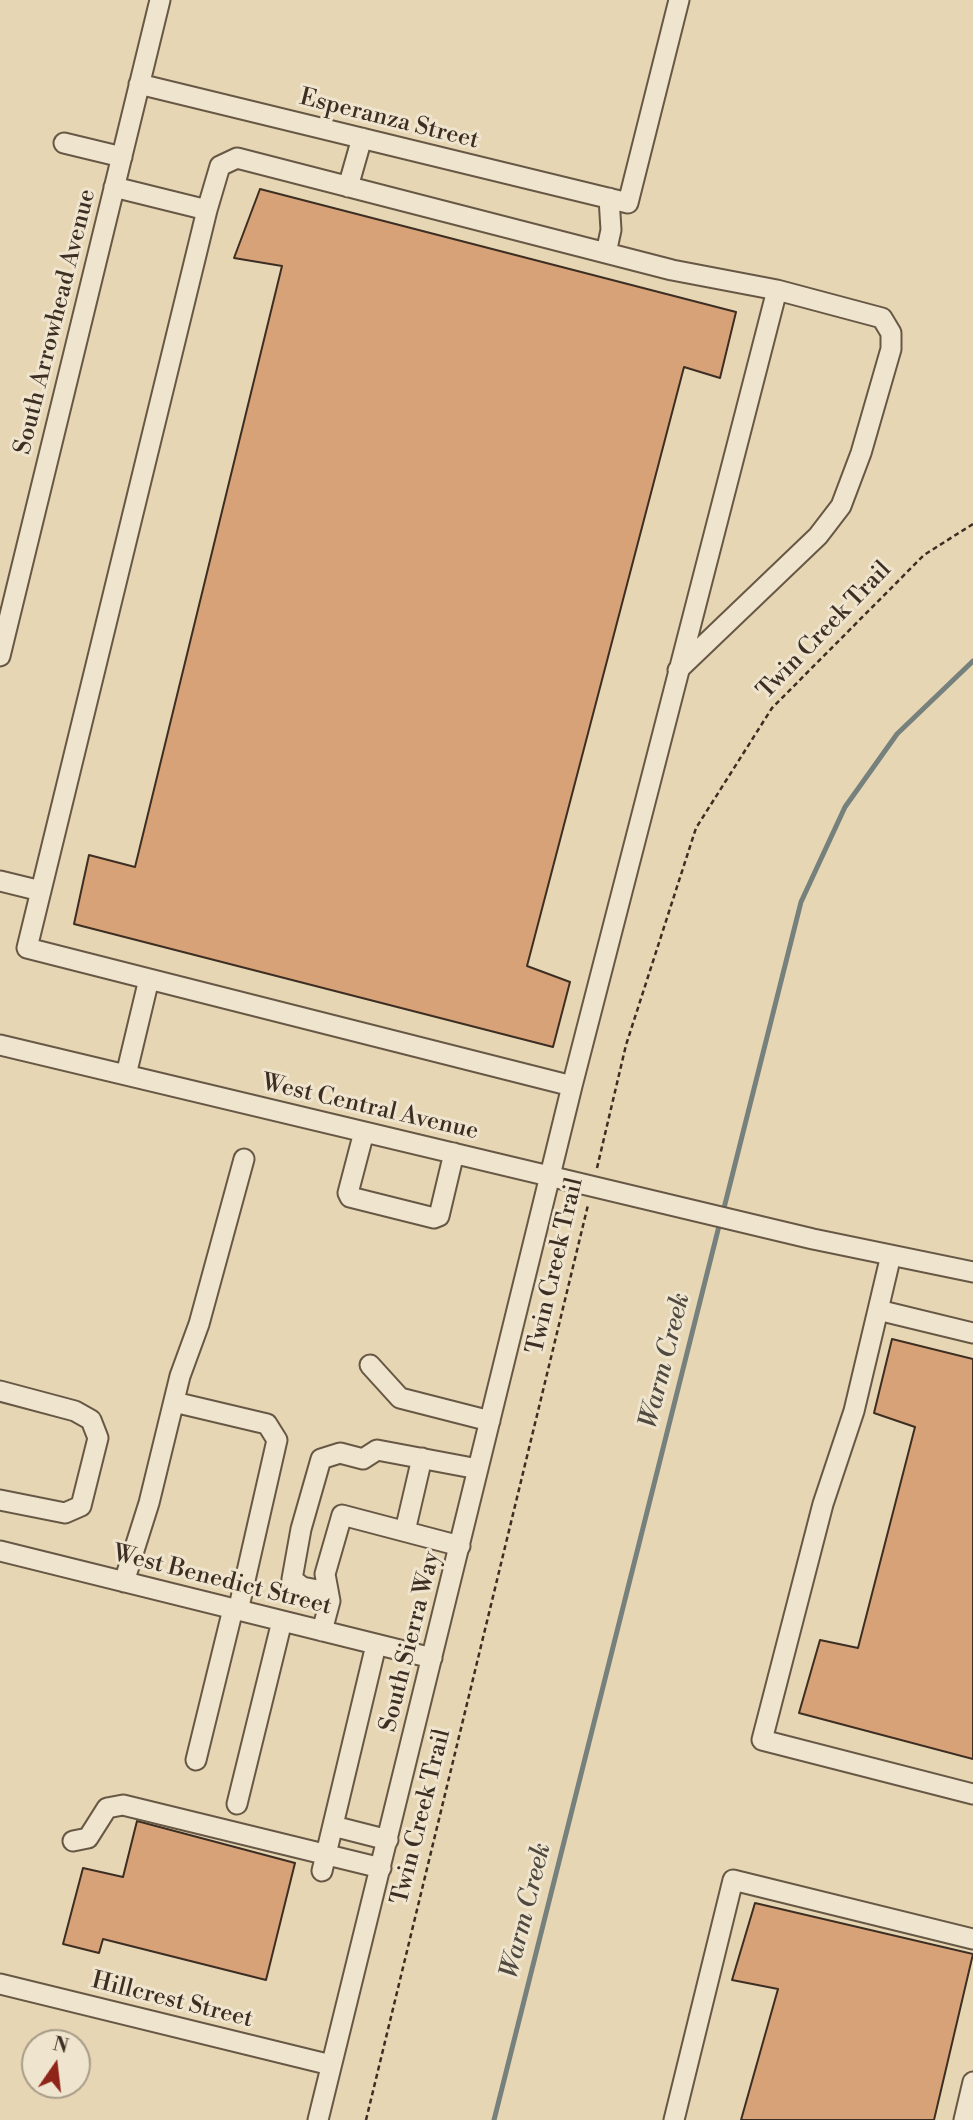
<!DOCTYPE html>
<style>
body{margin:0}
#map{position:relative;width:973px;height:2120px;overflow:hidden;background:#e7d6b3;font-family:"Libre Bodoni",serif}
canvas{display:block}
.north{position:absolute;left:21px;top:2029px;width:70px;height:70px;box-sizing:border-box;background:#efe4ce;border:2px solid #a79b89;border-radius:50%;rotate:14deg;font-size:19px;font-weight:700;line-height:28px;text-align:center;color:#3c2e22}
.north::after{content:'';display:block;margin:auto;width:24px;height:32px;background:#8f2418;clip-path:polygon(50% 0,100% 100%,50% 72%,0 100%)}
</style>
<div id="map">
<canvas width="973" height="2120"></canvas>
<div class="north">N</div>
</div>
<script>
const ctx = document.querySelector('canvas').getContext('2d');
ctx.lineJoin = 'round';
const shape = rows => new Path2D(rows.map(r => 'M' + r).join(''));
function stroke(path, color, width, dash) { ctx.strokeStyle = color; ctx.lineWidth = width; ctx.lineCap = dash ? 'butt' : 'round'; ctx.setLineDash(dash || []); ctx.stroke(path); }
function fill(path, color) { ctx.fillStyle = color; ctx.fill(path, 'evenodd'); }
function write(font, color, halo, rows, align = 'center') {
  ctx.font = font + ' "Libre Bodoni",serif'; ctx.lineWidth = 6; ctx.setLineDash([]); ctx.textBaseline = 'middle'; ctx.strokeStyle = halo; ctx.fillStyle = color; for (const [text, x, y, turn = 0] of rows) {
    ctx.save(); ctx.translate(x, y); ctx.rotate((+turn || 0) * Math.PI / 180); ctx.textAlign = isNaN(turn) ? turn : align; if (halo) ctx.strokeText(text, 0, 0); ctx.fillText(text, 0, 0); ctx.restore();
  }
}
stroke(shape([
 [723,1212,801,902,845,807,897,734,973,661],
 [494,2120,720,1222]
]), '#76807c', 5);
const building = shape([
 [260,189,736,312,720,378,684,367,527,966,570,982,553,1047,74,924,89,855,135,867,282,266,234,258,260,189],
 [892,1339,973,1359,973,1759,799,1713,820,1640,858,1648,915,1427,874,1413,892,1339],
 [137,1821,295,1863,266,1980,103,1939,99,1953,63,1944,83,1868,123,1877,137,1821],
 [755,1903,973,1954,934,2120,741,2120,778,1989,732,1980,755,1903]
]);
fill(building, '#d8a279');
stroke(building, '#3c2e22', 2);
const minor = shape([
 [139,84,628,203,679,0],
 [64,143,122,157],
 [114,187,207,210,27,948,149,979,126,1075],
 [348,187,362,138],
 [207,210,220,166,237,158,672,270,777,290,572,1086],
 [606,253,611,230,609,198],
 [0,656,160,0],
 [678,670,818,536,841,506,861,453,891,349,891,333,882,318,777,290],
 [0,881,41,891],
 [149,979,572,1086,318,2120],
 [0,1045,813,1239,973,1272],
 [364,1132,348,1193,350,1197,434,1218,439,1216,454,1153],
 [878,1310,891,1255],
 [973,1333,878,1310,854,1411,823,1504,762,1740,973,1794],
 [370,1365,400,1398,490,1421],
 [0,1391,75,1411,91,1420,98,1438,81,1506,65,1513,0,1500],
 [174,1402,267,1424,277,1440,238,1611],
 [405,1531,422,1458],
 [0,1551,432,1658],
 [124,1582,149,1503,180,1376,199,1324,244,1159],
 [328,1592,302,1587,292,1579,301,1529,321,1459,340,1453,363,1459,377,1450,478,1469],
 [322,1631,330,1601,325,1574,342,1515,460,1546],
 [196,1760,233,1609],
 [237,1804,282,1621],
 [333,1826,388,1840],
 [73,1841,88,1838,107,1808,123,1805,381,1868],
 [322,1871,376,1645],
 [0,1984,331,2065],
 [674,2120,733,1880,973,1939],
 [964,2120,973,2082]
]);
stroke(minor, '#675846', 23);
stroke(shape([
 [597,1168,626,1045,696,828,772,708,924,555,973,524],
 [366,2120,588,1205]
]), '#3c2e22', 2.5, [5, 3.5]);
stroke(minor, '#efe4ce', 19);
write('24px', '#3c2e22', '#efe4ce', [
 ["Esperanza Street",389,120,14],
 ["South Arrowhead Avenue",56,322,-76],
 ["Twin Creek Trail",825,631,-46],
 ["West Central Avenue",370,1108,13],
 ["Twin Creek Trail",556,1266,-77],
 ["West Benedict Street",222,1581,14],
 ["South Sierra Way",411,1642,-76],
 ["Twin Creek Trail",422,1817,-76],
 ["Hillcrest Street",172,2001,14]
]);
write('italic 26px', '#4f4940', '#efe4ce', [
 ["Warm Creek",666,1361,-76],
 ["Warm Creek",527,1911,-76]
]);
</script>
